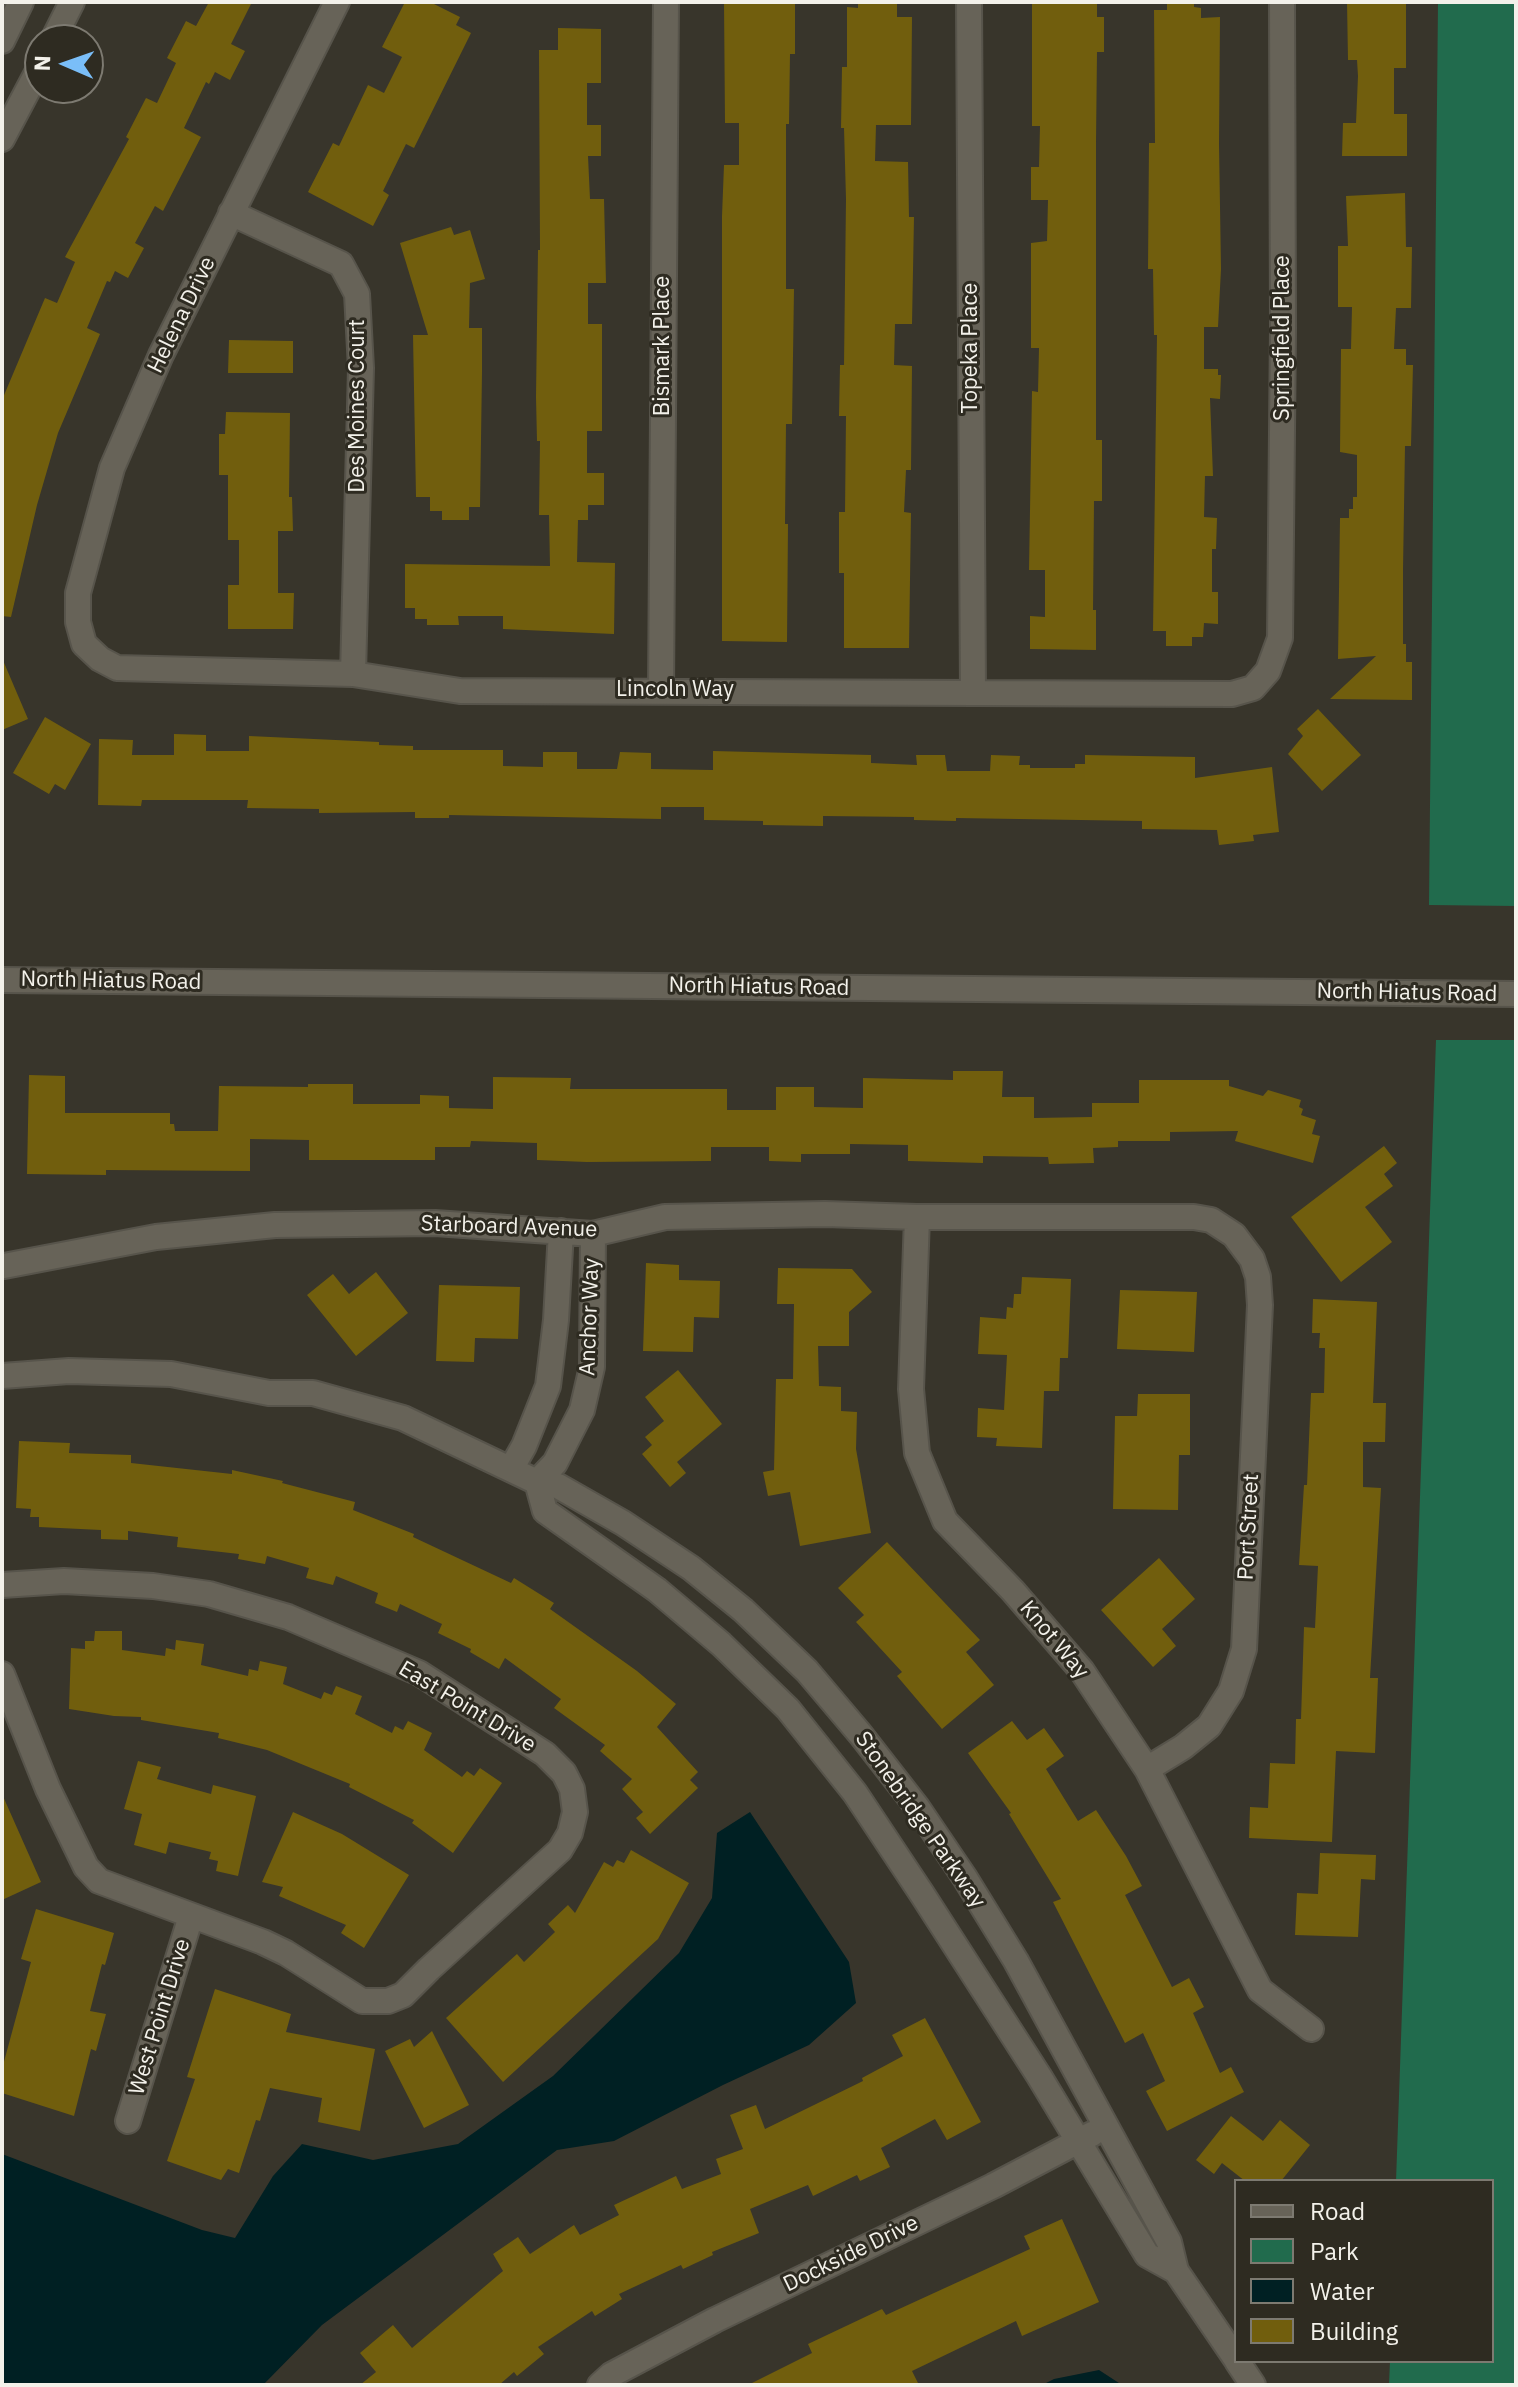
<!DOCTYPE html>
<style>
body{margin:0}
#map{position:relative;width:1518px;height:2387px;overflow:hidden;background:#38352b;font-family:"IBM Plex Sans",sans-serif}
canvas{display:block}
.frame{position:absolute;inset:0;border:4px solid #f3f1ea;pointer-events:none}
.legend{position:absolute;left:1234px;top:2179px;width:260px;height:184px;box-sizing:border-box;background:#2e2b21;border:2px solid #7d7a71;margin:0;padding:10px 14px;list-style:none;font-size:24px;color:#f3f1ea}
.legend li{display:flex;align-items:center;gap:16px;height:40px}
.legend b{width:40px;border:2px solid #7d7a71}
.north{position:absolute;left:24px;top:24px;width:80px;height:80px;box-sizing:border-box;background:#2e2b21;border:2px solid #7d7a71;border-radius:50%;rotate:272deg;font-size:22px;font-weight:700;line-height:32px;text-align:center;color:#f3f1ea}
.north::after{content:'';display:block;margin:auto;width:28px;height:36px;background:#7abef8;clip-path:polygon(50% 0,100% 100%,50% 72%,0 100%)}
</style>
<div id="map">
<canvas width="1518" height="2387"></canvas>
<div class="frame"></div>
<ul class="legend">
<li><b style="height:10px;background:#676358"></b>Road</li>
<li><b style="height:22px;background:#216b4d"></b>Park</li>
<li><b style="height:22px;background:#002023"></b>Water</li>
<li><b style="height:22px;background:#715e0d"></b>Building</li>
</ul>
<div class="north">N</div>
</div>
<script>
const ctx = document.querySelector('canvas').getContext('2d');
ctx.lineJoin = 'round';
function fill(path, color) { ctx.fillStyle = color; ctx.fill(path, 'evenodd'); }
const shape = rows => new Path2D(rows.map(r => 'M' + r).join(''));
function stroke(path, color, width, dash) { ctx.strokeStyle = color; ctx.lineWidth = width; ctx.lineCap = dash ? 'butt' : 'round'; ctx.setLineDash(dash || []); ctx.stroke(path); }
function write(font, color, halo, rows, align = 'center') {
  ctx.font = font + ' "IBM Plex Sans",sans-serif'; ctx.lineWidth = 6; ctx.setLineDash([]); ctx.textBaseline = 'middle'; ctx.strokeStyle = halo; ctx.fillStyle = color; for (const [text, x, y, turn = 0] of rows) {
    ctx.save(); ctx.translate(x, y); ctx.rotate((+turn || 0) * Math.PI / 180); ctx.textAlign = isNaN(turn) ? turn : align; if (halo) ctx.strokeText(text, 0, 0); ctx.fillText(text, 0, 0); ctx.restore();
  }
}
fill(shape([
 [1438,2,1516,2,1516,906,1429,905],
 [1436,1040,1516,1040,1516,2385,1389,2385,1390,2361,1492,2361,1492,2181,1396,2181]
]), '#216b4d');
fill(shape([
 [750,1812,849,1962,856,2003,809,2045,723,2085,614,2141,557,2150,322,2325,263,2385,2,2385,2,2154,202,2230,235,2238,273,2176,302,2144,373,2160,458,2144,553,2076,679,1953,712,1898,717,1833],
 [1099,2370,1122,2385,1042,2385,1054,2379]
]), '#002023');
fill(shape([
 [209,2,252,2,231,44,245,51,230,80,215,72,209,84,206,82,184,128,201,137,163,211,155,206,135,243,144,248,128,278,115,271,110,282,107,281,87,328,100,334,58,433,37,505,11,617,2,616,2,400,45,298,57,303,75,262,65,257,129,139,126,137,146,98,157,103,176,63,167,58,186,21,196,26],
 [405,2,430,2,460,17,456,25,471,33,414,148,406,144,383,191,389,195,373,226,308,192,333,143,339,146,368,85,384,93,402,57,382,47],
 [724,2,795,2,795,54,790,54,789,124,786,124,786,289,794,289,792,424,786,424,785,524,788,524,787,642,722,641,722,216,724,165,739,165,739,123,725,123],
 [858,2,897,4,897,17,912,17,911,125,876,125,875,161,908,162,909,217,914,217,912,324,895,324,894,365,912,366,911,470,906,470,904,512,911,513,909,648,844,648,844,573,839,573,839,512,845,512,846,416,839,416,840,365,844,365,846,199,844,128,841,128,842,67,847,67,847,7,858,8],
 [1032,2,1097,2,1097,17,1104,17,1104,52,1097,52,1096,142,1096,440,1102,440,1102,501,1094,501,1093,610,1096,610,1096,650,1030,649,1030,616,1045,617,1045,570,1029,570,1032,391,1038,392,1039,348,1031,348,1031,243,1047,241,1048,200,1031,200,1031,167,1039,167,1040,126,1032,126],
 [1167,2,1194,2,1194,7,1201,8,1201,18,1220,17,1219,144,1221,269,1218,327,1204,327,1204,369,1218,369,1218,375,1221,375,1220,399,1210,398,1213,476,1205,476,1204,517,1217,518,1216,549,1212,549,1212,592,1218,592,1218,624,1204,623,1203,637,1192,637,1192,646,1166,646,1166,631,1153,631,1157,335,1154,335,1153,269,1148,269,1149,143,1155,143,1154,10,1167,10],
 [1347,2,1406,2,1406,68,1394,68,1394,114,1407,114,1407,156,1342,156,1343,123,1356,123,1358,76,1357,60,1348,60],
 [558,28,601,29,601,83,587,83,587,125,601,125,601,156,588,156,590,199,604,199,606,283,588,283,588,324,602,324,602,431,587,431,587,473,604,473,604,505,588,505,588,520,578,520,577,562,615,563,614,634,503,629,503,616,458,616,459,625,427,625,427,619,415,619,415,608,405,608,405,564,550,566,549,515,539,515,540,441,537,441,536,397,538,250,540,250,539,50,558,50],
 [1405,193,1406,247,1412,247,1411,308,1396,308,1394,349,1406,349,1406,365,1413,365,1411,446,1405,446,1403,570,1403,644,1406,644,1406,662,1412,662,1412,700,1330,699,1376,656,1338,659,1340,518,1349,518,1349,509,1353,509,1353,497,1357,497,1357,455,1340,452,1341,349,1351,349,1352,307,1338,307,1338,246,1348,246,1346,196],
 [451,227,454,235,470,230,485,279,470,283,469,328,482,328,482,372,480,507,469,507,469,520,442,520,442,511,430,511,430,497,416,497,413,335,428,335,400,243],
 [229,340,293,341,293,373,228,373],
 [226,412,290,413,289,497,292,497,293,531,278,531,278,593,294,593,293,629,228,629,228,585,239,585,239,540,228,540,228,475,219,475,219,434,225,434],
 [2,658,28,719,2,730],
 [1318,709,1361,755,1322,791,1288,754,1303,736,1297,729],
 [45,717,91,744,65,790,55,784,49,794,13,773],
 [174,734,206,735,206,751,249,751,249,736,379,742,379,745,413,746,413,750,503,750,503,766,543,767,543,752,577,752,577,769,617,769,620,752,651,753,651,769,713,770,713,751,871,755,871,763,917,765,916,755,945,755,947,771,990,771,991,755,1020,756,1019,765,1030,765,1030,768,1075,768,1075,764,1085,764,1085,755,1195,757,1195,778,1272,767,1279,832,1253,835,1254,841,1219,845,1217,830,1142,829,1142,821,956,818,956,821,914,820,914,817,823,816,823,826,763,825,763,821,704,820,704,807,661,807,661,819,449,815,449,818,415,818,415,812,319,813,319,809,247,808,248,800,142,800,141,806,98,805,99,739,133,740,132,755,174,755],
 [953,1071,1003,1071,1002,1097,1034,1097,1034,1118,1092,1117,1092,1103,1139,1103,1139,1080,1229,1080,1229,1086,1263,1096,1268,1090,1301,1100,1299,1107,1303,1109,1301,1115,1316,1120,1312,1134,1320,1136,1313,1163,1235,1141,1238,1131,1170,1132,1170,1141,1118,1141,1118,1147,1093,1148,1094,1163,1049,1164,1048,1157,983,1156,983,1163,908,1161,908,1145,850,1144,850,1154,801,1154,801,1162,769,1161,769,1147,711,1147,711,1161,587,1162,537,1160,537,1143,471,1141,470,1147,435,1147,435,1160,309,1160,309,1140,250,1139,250,1171,106,1170,106,1175,27,1174,29,1075,65,1076,65,1113,170,1113,170,1124,174,1124,175,1131,218,1131,219,1086,308,1087,308,1084,353,1084,353,1104,420,1104,420,1095,449,1096,449,1108,493,1109,493,1077,571,1078,570,1089,727,1089,727,1110,776,1110,776,1087,814,1087,814,1107,863,1108,863,1078,953,1080],
 [1384,1146,1397,1163,1384,1174,1393,1186,1365,1207,1392,1242,1341,1282,1291,1217],
 [646,1263,679,1265,679,1280,720,1281,719,1318,694,1317,693,1352,643,1351],
 [778,1268,852,1269,872,1292,849,1312,849,1346,818,1346,819,1386,841,1387,841,1411,857,1412,856,1449,871,1533,800,1546,790,1492,768,1496,763,1472,774,1470,776,1379,793,1379,794,1304,777,1304],
 [376,1272,408,1313,356,1356,307,1295,333,1274,349,1294],
 [1022,1277,1071,1279,1068,1358,1060,1358,1059,1391,1044,1391,1042,1448,996,1446,997,1438,977,1437,978,1408,1004,1410,1007,1355,978,1354,980,1317,1006,1319,1007,1307,1013,1308,1014,1294,1021,1294],
 [439,1285,520,1287,518,1339,475,1338,474,1362,436,1361],
 [1120,1290,1197,1292,1194,1352,1117,1349],
 [1313,1299,1377,1302,1373,1403,1386,1403,1385,1442,1363,1442,1363,1487,1381,1488,1370,1678,1378,1678,1375,1753,1336,1751,1332,1842,1249,1838,1250,1807,1268,1808,1270,1763,1295,1764,1296,1719,1301,1719,1304,1627,1315,1628,1318,1566,1299,1565,1304,1485,1307,1485,1311,1393,1324,1393,1325,1348,1319,1348,1320,1333,1312,1333],
 [678,1370,722,1424,677,1462,686,1473,670,1487,642,1454,652,1445,645,1437,664,1421,645,1397],
 [1138,1394,1190,1394,1190,1455,1179,1455,1178,1510,1113,1509,1115,1416,1137,1416],
 [19,1441,70,1443,69,1453,131,1455,131,1463,232,1474,232,1470,283,1481,282,1483,355,1502,353,1510,414,1534,413,1537,511,1583,514,1578,554,1603,550,1609,637,1671,676,1704,657,1727,698,1772,690,1780,698,1788,650,1834,636,1818,643,1812,622,1789,632,1779,600,1751,605,1745,554,1708,561,1699,505,1658,499,1669,470,1652,471,1649,438,1633,442,1624,400,1604,397,1612,375,1603,378,1593,336,1576,333,1585,306,1578,309,1568,267,1556,265,1564,238,1559,239,1554,177,1547,178,1537,128,1531,128,1540,101,1539,101,1530,39,1527,39,1517,30,1517,31,1509,16,1508],
 [887,1542,980,1640,966,1652,994,1685,942,1729,897,1676,902,1672,856,1622,864,1615,838,1588],
 [1159,1558,1195,1599,1162,1629,1176,1646,1153,1667,1101,1610],
 [95,1631,122,1631,122,1650,165,1656,166,1648,175,1650,176,1640,204,1644,201,1665,248,1676,249,1669,258,1671,260,1661,287,1667,283,1684,321,1699,324,1692,332,1695,336,1686,362,1696,355,1714,392,1733,395,1726,403,1730,408,1721,432,1733,424,1750,462,1777,467,1771,474,1776,480,1768,502,1783,453,1853,412,1823,414,1820,349,1787,350,1784,267,1750,218,1738,219,1733,141,1720,141,1717,114,1716,69,1709,71,1648,85,1649,85,1641,94,1641],
 [1012,1721,1027,1740,1044,1728,1064,1756,1046,1769,1078,1821,1096,1810,1126,1856,1142,1886,1125,1895,1145,1934,1172,1987,1189,1978,1204,2007,1193,2013,1220,2073,1231,2067,1244,2092,1167,2131,1146,2091,1165,2081,1143,2033,1125,2043,1053,1902,1061,1899,1009,1814,1011,1813,968,1753],
 [138,1761,161,1767,157,1779,211,1794,213,1785,256,1796,238,1876,216,1871,218,1861,209,1859,211,1852,169,1842,166,1854,134,1845,142,1814,124,1809],
 [2,1794,41,1882,2,1900],
 [293,1812,342,1834,409,1875,364,1948,341,1933,346,1925,279,1896,283,1887,262,1882],
 [631,1850,689,1883,658,1939,503,2082,446,2018,517,1954,524,1962,555,1932,548,1924,568,1905,575,1913,604,1862,613,1867,617,1860,624,1863],
 [1320,1853,1376,1855,1375,1880,1361,1879,1358,1937,1295,1935,1297,1893,1318,1894],
 [36,1909,114,1933,105,1965,102,1964,90,2011,106,2014,96,2051,91,2049,74,2116,2,2093,2,2069,31,1962,21,1959],
 [215,1989,291,2014,286,2032,375,2049,360,2131,318,2122,322,2098,270,2088,260,2121,256,2120,239,2173,228,2169,221,2180,167,2161,195,2079,187,2077],
 [925,2018,981,2122,947,2140,935,2119,881,2148,890,2167,860,2181,857,2175,813,2196,808,2185,750,2209,759,2233,712,2252,713,2255,683,2269,681,2265,619,2294,622,2299,595,2316,592,2311,538,2347,544,2354,517,2376,514,2372,499,2385,360,2385,376,2372,360,2353,393,2325,412,2348,503,2271,493,2254,518,2237,530,2254,574,2225,580,2235,619,2215,614,2205,676,2176,682,2189,721,2174,716,2159,743,2149,730,2115,756,2105,765,2129,863,2081,862,2078,903,2056,892,2035],
 [432,2031,469,2105,424,2128,385,2051,410,2039,414,2047],
 [1231,2116,1263,2141,1280,2120,1310,2145,1281,2181,1245,2181,1222,2163,1214,2174,1196,2160],
 [1062,2219,1099,2302,1022,2336,1016,2321,912,2371,919,2385,748,2385,812,2353,808,2344,882,2309,886,2315,1030,2249,1024,2236]
]), '#715e0d');
const street = shape([
 [337,2,161,355,112,468,78,593,78,622,84,644,100,659,117,668,353,674,460,691,1232,694,1253,688,1268,671,1280,638,1283,328,1282,2],
 [969,2,973,693],
 [53,40,72,2],
 [2,41,21,2],
 [2,139,40,67],
 [231,213,341,264,357,294,361,368,353,674],
 [661,690,666,2],
 [917,1217,911,1389,917,1453,945,1521,1013,1591,1082,1671,1147,1769,1260,1990,1311,2029],
 [4,1266,156,1237,275,1225,435,1223,593,1234,665,1217,825,1214,917,1217,1194,1217,1211,1220,1234,1235,1252,1259,1258,1277,1260,1305,1244,1649,1231,1691,1209,1726,1183,1747,1147,1769],
 [2,1376,69,1371,171,1374,269,1393,313,1393,403,1418,537,1482,558,1486,623,1523,691,1568,743,1610,807,1671,861,1735,917,1807,965,1878,1016,1961,1169,2242,1176,2271,1236,2359],
 [511,1469,524,1446,548,1386,556,1320,561,1231],
 [537,1482,545,1511,657,1590,721,1644,788,1709,855,1793,922,1894,1039,2076,1147,2255,1176,2271],
 [537,1482,555,1463,582,1410,592,1367,593,1234],
 [2,1585,64,1581,153,1586,209,1594,288,1617,419,1673,545,1754,564,1773,572,1789,575,1812,570,1833,560,1850,429,1969,403,1995,388,2001,362,2001,286,1953,263,1942,99,1881,86,1867,48,1789,2,1674],
 [128,2121,191,1916],
 [1237,2361,1253,2385],
 [600,2385,611,2375,715,2320,993,2186,1092,2134]
]);
const secondary = shape([
 [2,980,1516,994]
]);
stroke(street, '#57544b', 28);
stroke(secondary, '#57544b', 28);
stroke(street, '#676358', 24);
stroke(secondary, '#676358', 24);
write('22px', '#f3f1ea', '#2e2b21', [
 ["Helena Drive",182,315,-64],
 ["Springfield Place",1283,338,-90],
 ["Bismark Place",663,346,-90],
 ["Topeka Place",971,348,-90],
 ["Des Moines Court",358,406,-90],
 ["Lincoln Way",675,690],
 ["North Hiatus Road",111,981,1],
 ["North Hiatus Road",759,987,1],
 ["North Hiatus Road",1407,993,1],
 ["Starboard Avenue",509,1227,2],
 ["Anchor Way",590,1317,-88],
 ["Port Street",1249,1527,-87],
 ["Knot Way",1054,1640,50],
 ["East Point Drive",467,1707,31],
 ["Stonebridge Parkway",920,1820,55],
 ["West Point Drive",160,2017,-73],
 ["Dockside Drive",851,2254,-26]
]);
</script>
